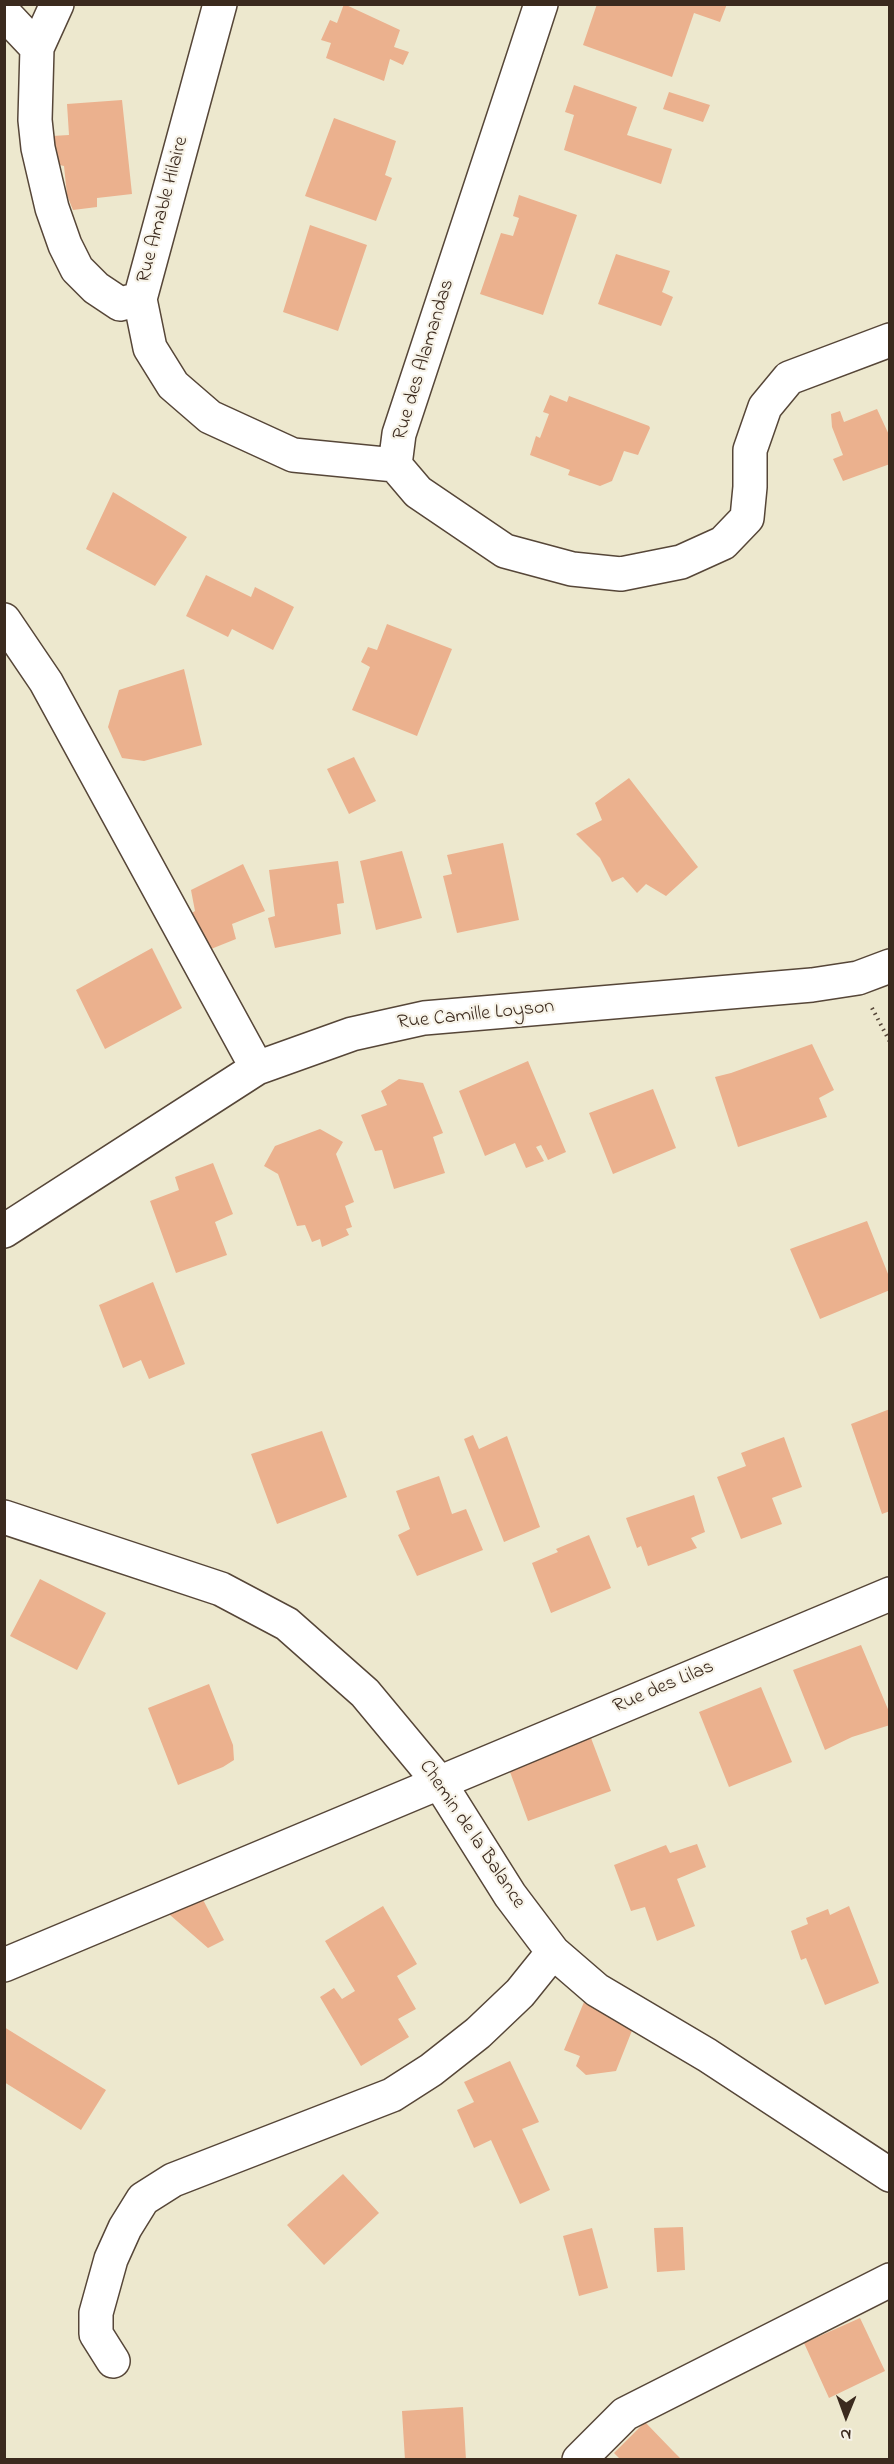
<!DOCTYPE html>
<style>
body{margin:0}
#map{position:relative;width:894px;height:2464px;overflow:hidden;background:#ede8ce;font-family:"Indie Flower",sans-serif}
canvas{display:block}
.frame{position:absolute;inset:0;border:6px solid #3b2a1e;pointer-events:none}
.north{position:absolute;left:816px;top:2386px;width:60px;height:60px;-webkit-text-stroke:4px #f7f3e8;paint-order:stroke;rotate:181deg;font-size:16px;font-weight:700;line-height:24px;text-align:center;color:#3b2a1e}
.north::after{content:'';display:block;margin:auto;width:21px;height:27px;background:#3b2a1e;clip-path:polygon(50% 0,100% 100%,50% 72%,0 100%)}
</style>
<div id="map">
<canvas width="894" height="2464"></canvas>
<div class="frame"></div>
<div class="north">N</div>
</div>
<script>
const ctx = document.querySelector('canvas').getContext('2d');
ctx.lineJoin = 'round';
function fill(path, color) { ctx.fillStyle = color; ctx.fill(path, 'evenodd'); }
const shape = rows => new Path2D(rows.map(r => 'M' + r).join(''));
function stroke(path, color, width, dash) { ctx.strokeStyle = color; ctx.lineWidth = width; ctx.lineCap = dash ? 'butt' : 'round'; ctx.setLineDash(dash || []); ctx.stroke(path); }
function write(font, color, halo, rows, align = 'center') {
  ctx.font = font + ' "Indie Flower",sans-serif'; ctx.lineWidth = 4.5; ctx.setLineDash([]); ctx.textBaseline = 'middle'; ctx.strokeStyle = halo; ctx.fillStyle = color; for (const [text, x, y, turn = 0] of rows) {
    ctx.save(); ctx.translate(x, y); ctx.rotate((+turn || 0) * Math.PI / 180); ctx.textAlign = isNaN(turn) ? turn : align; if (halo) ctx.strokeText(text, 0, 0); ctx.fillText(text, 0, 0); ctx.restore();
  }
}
fill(shape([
 [344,4,400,30,394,47,409,52,403,65,390,59,384,81,326,58,331,43,321,40,330,20,337,23],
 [597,4,727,4,720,22,694,13,672,77,583,45],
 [574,85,637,107,627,135,672,149,661,184,564,150,574,115,565,112],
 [669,92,710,105,703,122,663,109],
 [122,100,132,194,97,198,97,207,73,210,67,195,64,166,55,164,52,136,69,135,67,104],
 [334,118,396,141,385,175,392,178,376,221,305,196],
 [519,195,577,215,543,315,480,294,501,233,513,236,519,218,513,216],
 [310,225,367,245,338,331,283,312],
 [616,254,670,271,662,292,673,297,661,326,598,304],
 [550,395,567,402,569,396,649,426,650,428,638,455,624,451,612,481,600,486,568,475,570,470,530,455,536,436,540,438,549,414,543,412],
 [877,409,890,437,890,464,843,481,833,459,843,455,832,427,831,414,840,411,844,422],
 [113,492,187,537,155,586,86,549],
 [206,575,251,597,255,587,294,607,273,650,232,629,228,637,186,616],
 [387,624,452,649,417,736,352,710,370,667,361,662,368,647,377,650],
 [184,669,202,745,144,761,122,758,108,727,119,690],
 [354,757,376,801,349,814,327,769],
 [629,778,698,867,666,896,646,884,637,893,623,877,612,882,600,858,576,834,602,820,595,803],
 [503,843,519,920,457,933,443,876,452,874,447,855],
 [402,851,422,918,376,930,360,861],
 [338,861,344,903,337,904,341,934,275,948,268,918,275,916,269,870],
 [243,864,265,911,232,924,236,939,206,951,184,918,195,911,191,890],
 [152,948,182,1008,105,1049,76,990],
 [812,1044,834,1090,819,1098,827,1117,738,1147,715,1077,731,1073],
 [528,1061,566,1152,548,1160,541,1145,536,1147,544,1161,526,1168,515,1143,485,1156,459,1091],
 [399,1079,423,1083,443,1133,433,1137,445,1173,394,1189,382,1150,375,1151,361,1115,387,1105,381,1091],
 [653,1089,676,1148,613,1174,589,1113],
 [320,1129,343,1142,336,1154,354,1202,345,1206,352,1227,346,1229,349,1235,322,1247,320,1239,312,1242,305,1225,297,1226,278,1174,264,1166,275,1146],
 [213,1163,233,1214,215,1222,227,1255,176,1273,150,1201,179,1190,175,1177],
 [867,1221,890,1279,890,1290,820,1319,790,1249],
 [153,1282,185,1364,149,1379,141,1360,123,1368,99,1305],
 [890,1409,890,1511,882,1514,851,1424],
 [322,1431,347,1497,277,1524,251,1454],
 [473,1435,479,1449,507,1436,540,1527,504,1542,464,1439],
 [784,1437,802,1487,772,1498,782,1524,741,1539,717,1477,746,1466,741,1453],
 [439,1476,452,1514,466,1509,483,1550,417,1576,398,1535,410,1529,396,1491],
 [694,1495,705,1532,691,1538,697,1548,648,1566,641,1546,637,1548,626,1518],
 [589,1535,611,1588,551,1613,532,1563,558,1552,556,1549],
 [40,1579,106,1613,77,1670,10,1636],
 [861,1645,890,1714,890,1725,852,1737,825,1750,793,1670],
 [209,1684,233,1745,234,1760,223,1767,178,1785,148,1708],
 [761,1687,792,1762,729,1787,699,1712],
 [591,1738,611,1791,528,1821,506,1761,565,1748],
 [697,1844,706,1867,677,1879,695,1926,657,1941,645,1907,631,1911,614,1865,666,1845,670,1853],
 [230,1851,240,1870,199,1892,224,1940,208,1948,147,1895],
 [383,1906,417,1964,397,1976,416,2009,398,2019,409,2037,361,2066,320,1997,334,1988,342,1999,355,1991,325,1941],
 [849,1906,879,1983,825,2005,806,1958,801,1960,791,1931,808,1924,806,1918,828,1909,830,1915],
 [584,2002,635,2023,616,2071,586,2075,576,2066,580,2056,564,2050],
 [4,2027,106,2090,81,2130,4,2082],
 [510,2061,539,2122,522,2129,550,2190,520,2204,491,2140,474,2148,457,2110,474,2102,464,2082],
 [343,2174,379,2213,324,2265,287,2225],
 [683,2227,685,2270,657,2272,654,2228],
 [592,2228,608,2288,579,2296,563,2236],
 [860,2318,885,2371,829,2398,804,2343],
 [463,2407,466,2460,405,2460,402,2411],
 [645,2422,673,2451,682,2460,621,2460,614,2453]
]), '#ebb18e');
const street = shape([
 [57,4,37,48,35,120,38,148,52,208,65,245,77,269,96,288,120,304,140,299],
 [220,4,140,299,150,348,173,385,210,417,293,455,395,465],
 [541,4,399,434,395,465,418,492,505,551,572,569,621,574,681,562,723,543,747,518,750,487,750,450,765,407,789,378,890,340],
 [4,13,37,48],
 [4,620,46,682,257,1068],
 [4,1231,257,1068,352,1034,424,1018,812,985,858,978,890,966],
 [4,1517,221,1589,287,1624,365,1693,439,1782,510,1895,553,1952,597,1990,707,2055,890,2175],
 [4,1965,890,1594],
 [113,2361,96,2334,96,2313,111,2259,125,2228,143,2199,173,2180,392,2095,431,2070,478,2033,520,1993,553,1952],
 [579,2460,625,2414,890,2280]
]);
stroke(street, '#564638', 36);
stroke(shape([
 [872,1008,890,1042]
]), '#564638', 4, [1.5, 4.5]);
stroke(street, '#fff', 33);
write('20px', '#3b2a1e', '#f7f3e8', [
 ["Rue Amable Hilaire",164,210,-75],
 ["Rue des Alamandas",425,360,-73],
 ["Rue Camille Loyson",476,1016,-6],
 ["Rue des Lilas",664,1688,-23],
 ["Chemin de la Balance",471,1835,56]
]);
</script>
